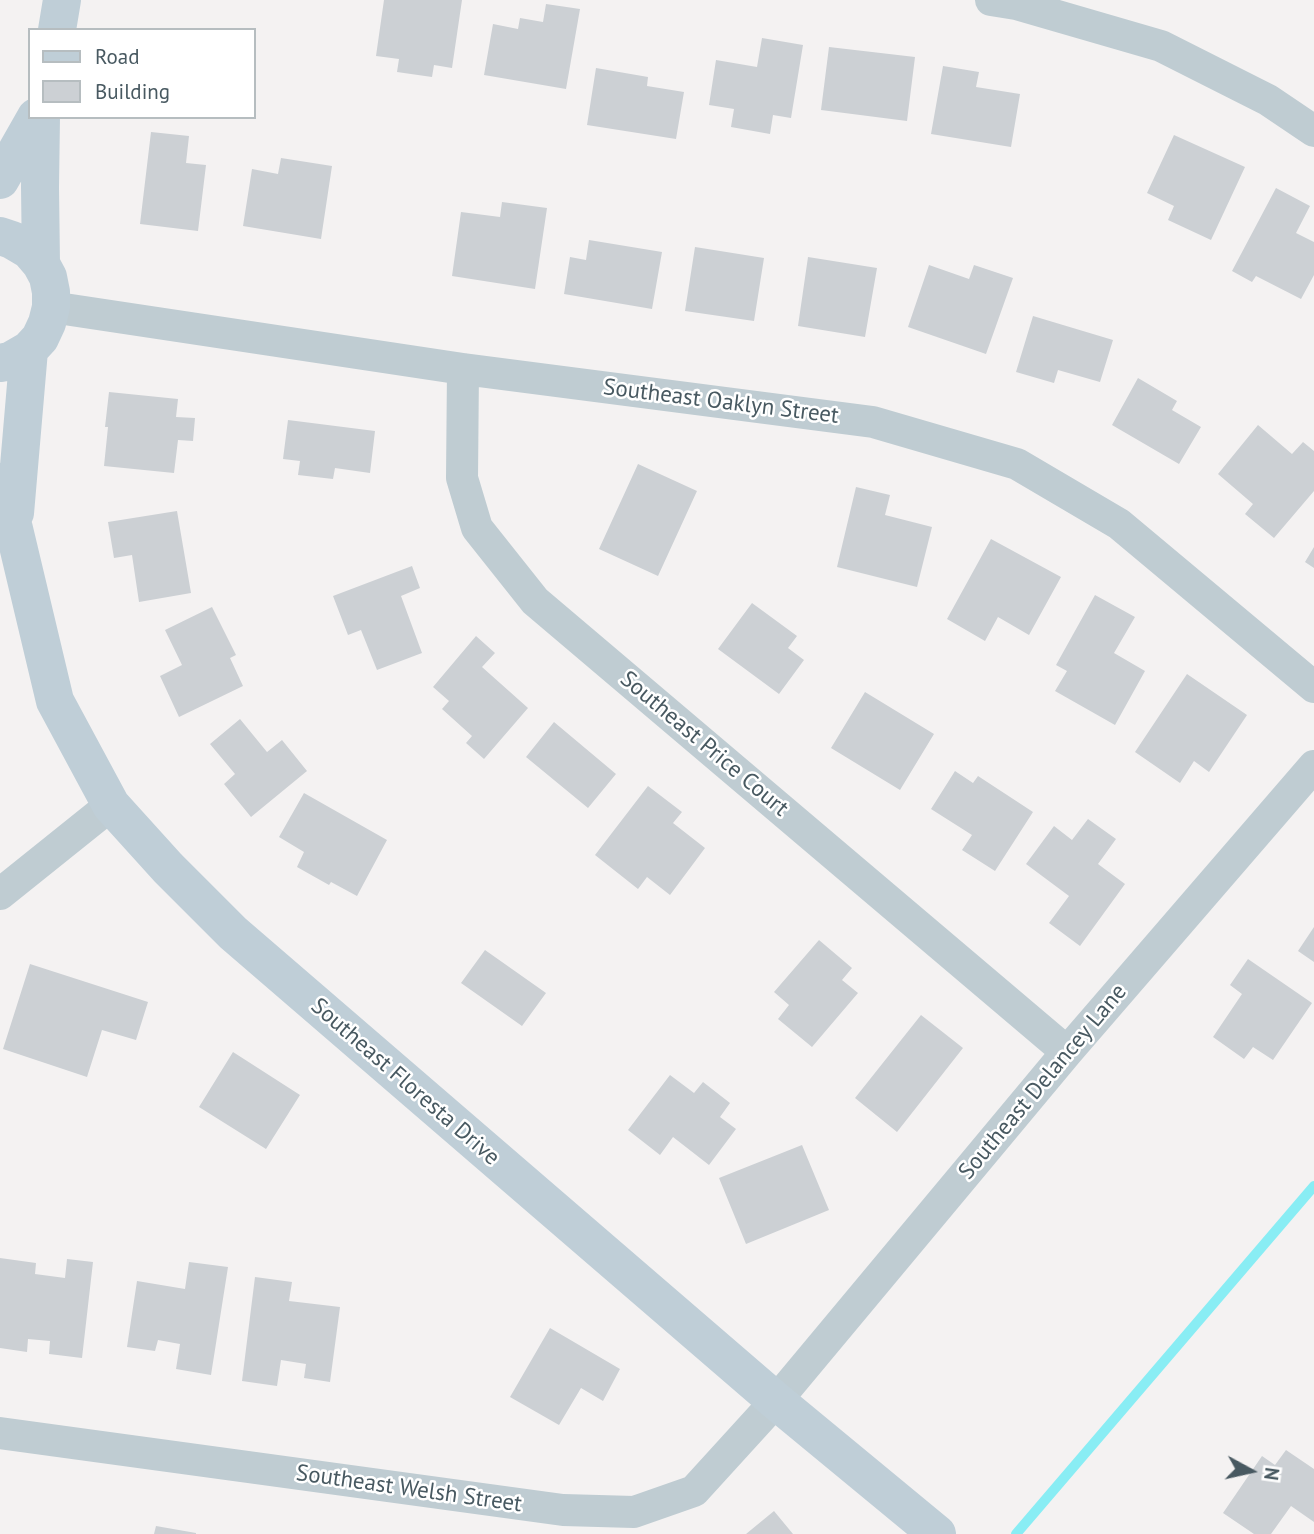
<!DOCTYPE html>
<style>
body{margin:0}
#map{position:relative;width:1314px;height:1534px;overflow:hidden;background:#f4f2f2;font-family:"PT Sans",sans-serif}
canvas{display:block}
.legend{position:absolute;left:28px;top:28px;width:228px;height:91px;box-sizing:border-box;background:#fff;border:2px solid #b6bdc0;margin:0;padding:9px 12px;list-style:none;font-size:21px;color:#485961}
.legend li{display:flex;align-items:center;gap:14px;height:35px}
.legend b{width:35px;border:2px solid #b6bdc0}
.north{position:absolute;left:1216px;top:1436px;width:70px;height:70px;-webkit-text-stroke:5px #fff;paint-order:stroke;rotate:98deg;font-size:19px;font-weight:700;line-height:28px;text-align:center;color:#485961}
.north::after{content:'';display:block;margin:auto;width:24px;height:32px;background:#485961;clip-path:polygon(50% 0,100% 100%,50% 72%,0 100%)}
</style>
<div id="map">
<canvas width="1314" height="1534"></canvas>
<ul class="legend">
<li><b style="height:9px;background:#bfced7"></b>Road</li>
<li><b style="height:19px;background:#ccd0d4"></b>Building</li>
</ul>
<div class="north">N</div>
</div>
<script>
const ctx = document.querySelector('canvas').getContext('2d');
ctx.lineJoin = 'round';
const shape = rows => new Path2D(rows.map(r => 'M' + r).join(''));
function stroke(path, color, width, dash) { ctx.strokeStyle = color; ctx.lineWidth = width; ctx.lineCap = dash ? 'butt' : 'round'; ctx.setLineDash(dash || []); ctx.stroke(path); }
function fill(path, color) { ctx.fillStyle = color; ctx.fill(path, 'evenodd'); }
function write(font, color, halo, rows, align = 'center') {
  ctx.font = font + ' "PT Sans",sans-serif'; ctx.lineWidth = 5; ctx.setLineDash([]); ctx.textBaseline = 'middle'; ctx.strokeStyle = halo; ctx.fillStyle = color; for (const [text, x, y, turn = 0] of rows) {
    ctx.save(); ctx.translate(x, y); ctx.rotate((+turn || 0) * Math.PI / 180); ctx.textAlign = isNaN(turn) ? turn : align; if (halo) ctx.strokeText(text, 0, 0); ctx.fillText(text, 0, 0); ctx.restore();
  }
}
stroke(shape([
 [1016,1534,1314,1186]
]), '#89edf4', 10);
fill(shape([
 [384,0,462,0,452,68,434,65,432,77,397,72,399,59,376,56],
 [546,4,580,9,566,89,484,75,493,24,518,29,520,18,543,22],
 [762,38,803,45,791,118,773,115,770,134,731,127,734,109,709,105,716,60,757,67],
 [829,47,915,57,907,121,821,110],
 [943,66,979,72,976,87,1020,94,1011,147,931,134],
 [596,68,648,77,647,86,684,92,676,139,587,125],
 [151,132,189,136,186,163,206,165,198,231,140,224],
 [1174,135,1245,167,1211,240,1168,220,1174,206,1147,193],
 [281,158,332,166,321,239,243,226,252,169,278,174],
 [1276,188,1310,206,1296,233,1314,242,1314,275,1301,299,1256,276,1252,282,1232,271],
 [502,202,547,208,535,289,452,276,461,212,500,217],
 [589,240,662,252,652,309,564,294,570,257,586,260],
 [695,247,764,258,754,321,685,311],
 [808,257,877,268,865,337,798,326],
 [929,265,969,279,974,265,1013,278,986,354,908,327],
 [1033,316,1113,340,1100,382,1058,370,1054,383,1016,372],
 [1138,378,1177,401,1172,410,1201,427,1179,464,1112,425],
 [109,392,178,399,176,417,195,418,193,441,178,440,174,473,104,466,108,427,105,427],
 [288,420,375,431,370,473,335,468,333,479,298,475,300,461,283,459],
 [1258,425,1292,454,1303,442,1314,451,1314,491,1274,538,1245,514,1253,504,1218,474],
 [638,464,697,491,658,576,599,549],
 [856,487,890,495,885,515,932,527,917,587,837,567],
 [177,511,191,593,139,602,132,555,114,558,108,522],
 [991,539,1061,577,1029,635,998,617,985,641,947,619],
 [1314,547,1314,568,1305,562],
 [412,566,420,588,401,596,422,653,377,670,361,630,348,635,333,596],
 [1095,595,1135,617,1114,653,1145,671,1115,725,1055,691,1067,671,1056,665],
 [752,603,797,636,788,648,804,660,779,694,718,649],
 [212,607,236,655,230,658,243,686,179,717,160,676,182,665,165,630],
 [476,636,495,653,482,667,528,708,484,759,466,743,472,736,442,709,449,701,433,687],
 [1187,674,1247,715,1209,772,1194,761,1180,783,1135,752],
 [865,692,934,734,900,790,831,748],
 [240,719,267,752,282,740,307,771,251,817,224,784,235,774,210,744],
 [554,722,616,774,588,808,526,757],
 [955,771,973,783,978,776,1033,812,995,871,962,850,972,835,931,809],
 [648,786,682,812,673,823,705,848,670,895,647,877,638,889,595,855],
 [304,793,387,840,357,896,331,882,329,885,297,867,304,852,279,837],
 [1088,819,1116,839,1098,864,1125,884,1080,946,1049,923,1069,896,1026,864,1054,826,1072,840],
 [1314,927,1314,962,1298,951],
 [819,940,852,968,842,980,858,993,812,1047,778,1019,789,1005,774,992],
 [485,950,546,993,522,1026,461,983],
 [1248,959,1312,1003,1273,1060,1253,1047,1244,1059,1213,1037,1242,994,1230,985],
 [30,964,148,1002,136,1040,102,1030,87,1077,3,1049],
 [921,1015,963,1048,897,1132,855,1098],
 [233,1052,300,1095,266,1149,199,1107],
 [670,1075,694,1093,703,1082,730,1103,720,1117,736,1129,709,1165,673,1137,660,1155,628,1130],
 [802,1145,829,1210,746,1244,719,1178],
 [0,1258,36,1263,35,1274,65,1278,67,1259,93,1262,82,1358,49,1354,50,1341,28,1339,27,1352,0,1348],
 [189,1262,228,1267,211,1375,176,1369,180,1344,158,1340,155,1351,127,1347,137,1281,185,1289],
 [255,1277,292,1282,289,1301,340,1307,330,1382,304,1378,306,1364,281,1360,277,1386,242,1381],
 [550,1328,620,1369,603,1401,581,1388,559,1425,510,1397],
 [1286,1450,1314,1469,1314,1522,1291,1506,1271,1534,1254,1534,1223,1513,1262,1456,1275,1465],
 [774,1511,793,1534,746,1534],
 [156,1526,196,1533,196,1534,154,1534]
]), '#ccd0d4');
stroke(shape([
 [991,0,1016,4,1161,46,1268,100,1314,131],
 [51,307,463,369,873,422,1017,464,1119,524,1314,687],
 [463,369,462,478,477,528,535,601,1067,1052],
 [0,894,111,805],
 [0,1433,563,1510,634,1512,694,1491,776,1401,1067,1052,1314,766]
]), '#bfccd2', 32);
stroke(shape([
 [57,30,62,0],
 [41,117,40,187,41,264],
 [0,180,36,117],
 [0,236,12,240,29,250,41,264,48,277,51,292,51,307,47,323,40,338,29,350,10,361,0,363],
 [0,482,14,529,55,701,111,805,168,868,233,933,776,1401,937,1534],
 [15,513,29,350]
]), '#bfced7', 38);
write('23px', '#485961', '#fff', [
 ["Southeast Oaklyn Street",721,402,7],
 ["Southeast Price Court",704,744,40],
 ["Southeast Floresta Drive",405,1082,41],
 ["Southeast Delancey Lane",1043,1082,-50],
 ["Southeast Welsh Street",409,1489,8]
]);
</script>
